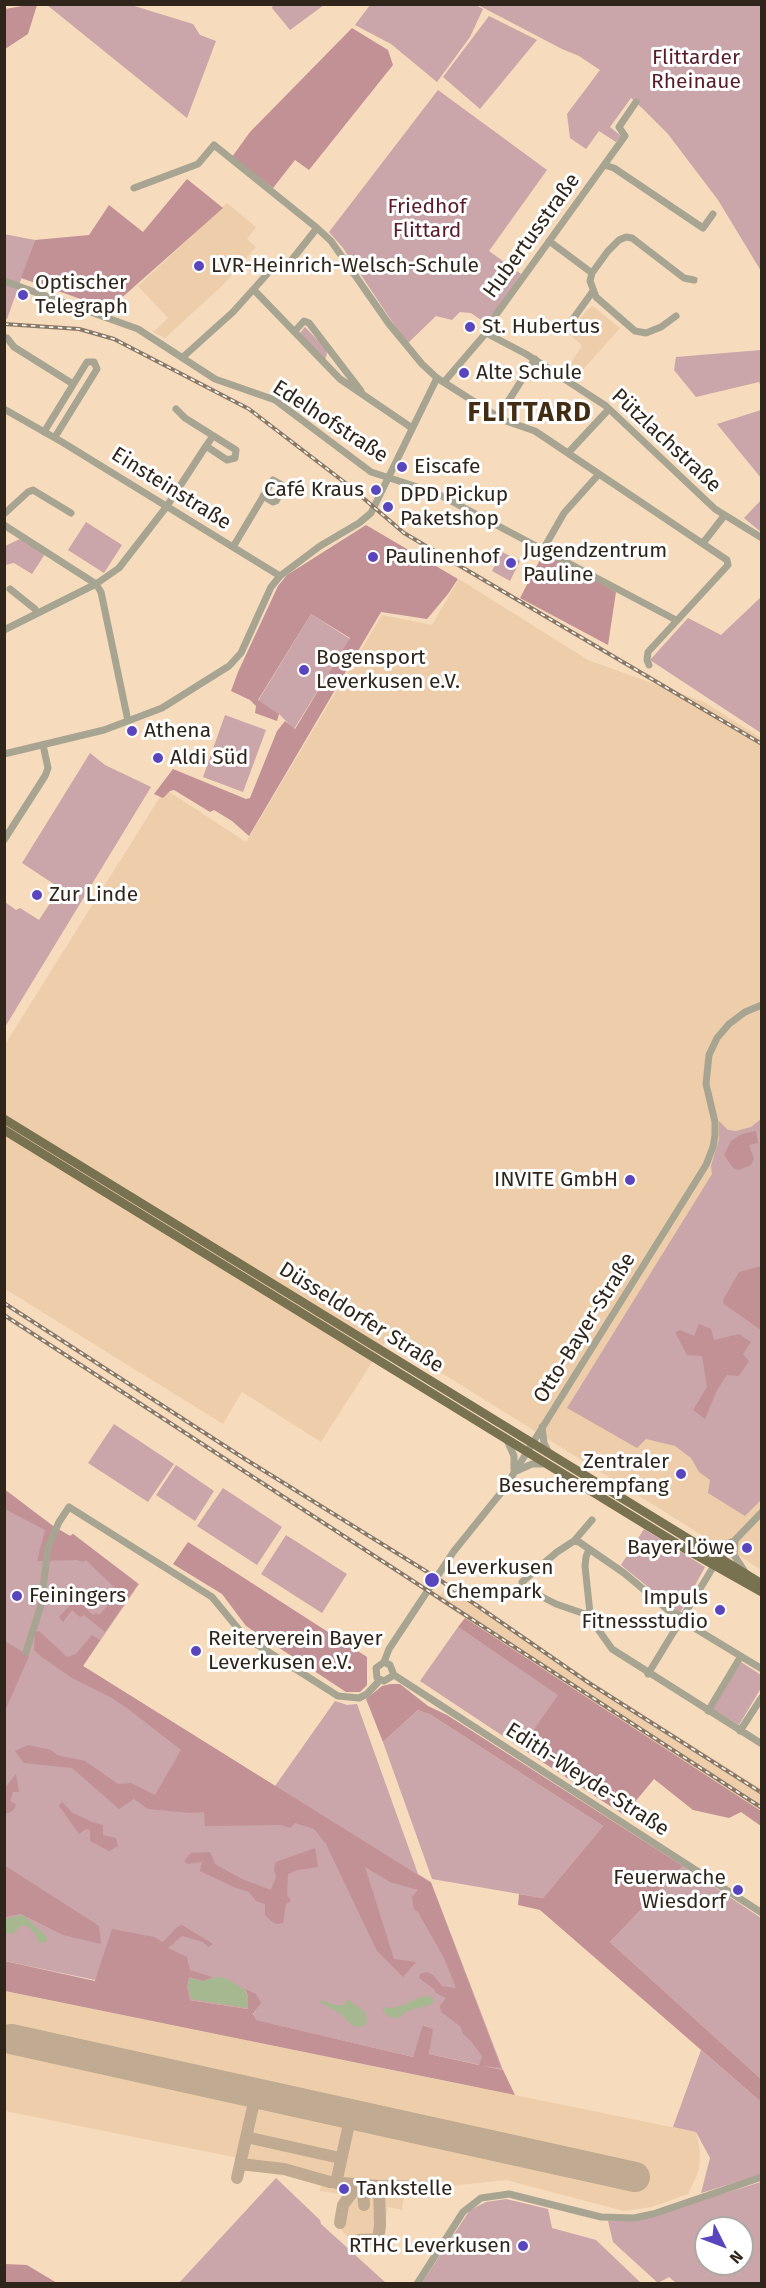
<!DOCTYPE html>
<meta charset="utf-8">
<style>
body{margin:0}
#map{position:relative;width:766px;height:2288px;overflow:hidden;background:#f6dbbd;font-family:"Fira Sans",sans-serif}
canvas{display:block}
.frame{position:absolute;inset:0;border:6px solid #2f251a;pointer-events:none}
.north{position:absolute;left:694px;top:2216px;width:60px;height:60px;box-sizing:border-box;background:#fff;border:2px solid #aca8a3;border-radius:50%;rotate:132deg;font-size:16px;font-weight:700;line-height:24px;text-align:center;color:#2f251a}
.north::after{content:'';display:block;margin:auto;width:21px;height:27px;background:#5946bf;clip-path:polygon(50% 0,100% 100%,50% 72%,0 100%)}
</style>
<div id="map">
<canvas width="766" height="2288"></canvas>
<div class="frame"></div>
<div class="north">N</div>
</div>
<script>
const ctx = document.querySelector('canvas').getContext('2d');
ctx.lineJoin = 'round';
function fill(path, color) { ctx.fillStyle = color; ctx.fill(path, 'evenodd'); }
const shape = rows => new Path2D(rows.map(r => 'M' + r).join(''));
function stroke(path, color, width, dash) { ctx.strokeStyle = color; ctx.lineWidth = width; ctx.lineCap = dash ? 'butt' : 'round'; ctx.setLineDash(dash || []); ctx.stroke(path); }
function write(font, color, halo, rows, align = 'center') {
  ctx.font = font + ' "Fira Sans",sans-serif'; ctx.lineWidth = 6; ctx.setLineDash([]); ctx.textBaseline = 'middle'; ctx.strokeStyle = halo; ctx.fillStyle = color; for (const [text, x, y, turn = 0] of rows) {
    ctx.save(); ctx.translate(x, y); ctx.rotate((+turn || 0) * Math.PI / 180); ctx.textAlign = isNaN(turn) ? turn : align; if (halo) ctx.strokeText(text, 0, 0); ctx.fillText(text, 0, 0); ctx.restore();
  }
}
fill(shape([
 [227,203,256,227,247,239,256,247,222,286,165,338,153,332,168,318,138,286],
 [593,306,620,328,573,381,564,375,582,345,573,338,571,331,587,310],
 [459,579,588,660,704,702,761,738,761,1570,737,1554,737,1546,713,1542,387,1339,321,1442,242,1392,223,1424,5,1289,4,1046,165,789,246,842,382,615,432,625],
 [448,1584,559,1661,761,1789,761,1811,437,1600],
 [4,1991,696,2132,700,2152,699,2170,688,2194,652,2207,624,2211,506,2180,451,2186,405,2185,402,2210,388,2207,381,2243,355,2245,336,2224,341,2194,320,2191,323,2175,5,2111]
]), '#eeceaa');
fill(shape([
 [474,4,483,9,470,37,437,82,391,44,355,25,370,5],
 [47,5,131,5,193,24,200,35,216,41,187,118],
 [273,5,273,4,324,5,290,30,272,8],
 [478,5,761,5,761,271,718,200,668,134,642,108,631,98,610,127,621,136,616,142,599,131,586,149,570,138,567,114,600,70,579,56,562,49],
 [489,16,537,40,480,109,443,77],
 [438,90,547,170,489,251,521,274,488,322,484,327,481,320,471,313,460,312,452,320,436,316,407,344,343,248,329,232],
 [4,234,35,240,7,319,4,319],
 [305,327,326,349,327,353,325,360,300,333],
 [761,350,761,387,759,382,696,397,674,370,676,357],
 [761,410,762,410,761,478,717,424],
 [761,500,761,532,744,518],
 [86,522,122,545,104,573,68,550],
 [20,539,45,554,32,574,14,563,5,565,5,546],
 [502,552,520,561,510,581,492,571],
 [761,597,761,733,650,660,688,618,721,635],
 [311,614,350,639,294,729,279,714,258,701],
 [225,715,266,730,243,792,203,777],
 [90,753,105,765,151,787,5,1027,5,902,16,910,20,908,39,920,60,888,22,863],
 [761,1119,761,1500,745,1516,708,1493,710,1480,699,1472,691,1458,675,1446,646,1439,637,1448,567,1408,712,1174,711,1166,719,1139,719,1121,728,1130,736,1131,751,1127],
 [114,1424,174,1464,148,1502,88,1463],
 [176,1465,214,1491,195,1521,156,1495],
 [223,1488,282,1527,257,1565,197,1526],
 [4,1489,53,1526,70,1536,73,1534,139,1584,83,1666,275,1786,335,1701,347,1705,357,1704,418,1874,431,1882,503,2070,429,2054,432,2029,424,2025,413,2057,255,2020,253,2015,260,2003,245,1990,248,1997,248,2009,190,2000,5,1961],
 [644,1529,705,1567,680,1613,621,1565],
 [286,1535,347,1574,322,1613,261,1574],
 [458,1627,559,1695,521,1748,420,1681],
 [741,1662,761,1675,761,1688,739,1725,712,1709],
 [418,1710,431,1715,603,1826,543,1898,432,1879,383,1742],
 [683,1866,761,1918,761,2079,610,1942],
 [701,2050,761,2102,761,2175,701,2193,710,2158,696,2132,673,2127],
 [276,2178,320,2220,321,2224,386,2283,179,2283],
 [761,2182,761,2283,676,2283,669,2277,658,2283,613,2242,608,2221,637,2220],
 [706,2228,742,2228,742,2264,706,2264],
 [506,2199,548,2209,552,2228,596,2240,641,2283,421,2284,470,2210,486,2202]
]), '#caa5a9');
fill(shape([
 [28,5,37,5,28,34,5,49,5,9],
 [352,28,388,50,393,65,309,170,295,160,273,188,232,157,250,132],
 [187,179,223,208,109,309,21,278,35,240,89,235,109,205,143,232],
 [366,525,458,579,448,594,427,619,381,612,249,836,232,821,214,810,210,812,174,790,170,791,163,798,154,794,173,769,246,799,250,798,277,731,285,721,295,729,350,638,311,614,258,700,279,714,277,721,255,713,256,706,250,700,231,691,238,672,278,586,287,575],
 [544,552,616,592,608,645,520,598],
 [756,1131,758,1143,749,1145,754,1159,751,1165,739,1170,733,1168,724,1155,731,1141,742,1134],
 [761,1266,762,1266,761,1330,724,1304,723,1300,739,1272],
 [699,1324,711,1329,714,1340,739,1334,751,1342,743,1354,749,1361,739,1376,727,1375,717,1390,705,1419,693,1410,707,1387,702,1356,687,1355,675,1332,680,1330,694,1336],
 [4,1489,53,1526,70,1536,73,1534,138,1584,105,1632,84,1615,80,1617,72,1610,63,1622,59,1617,76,1599,93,1615,96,1613,99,1615,117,1595,115,1592,117,1590,86,1560,83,1562,77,1560,37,1561,45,1530,5,1509],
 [188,1542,367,1657,367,1685,360,1692,346,1692,246,1626,222,1594,173,1564],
 [465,1618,761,1811,761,1826,741,1812,729,1818,693,1810,654,1779,624,1815,521,1748,558,1695,458,1627],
 [39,1631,67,1657,76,1654,92,1635,100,1640,83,1666,431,1883,501,2068,484,2066,503,2070,515,2095,5,1991,5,1961,95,1981,112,1929,154,1937,163,1942,177,1927,182,1925,213,1944,208,1947,203,1942,182,1936,168,1948,187,1957,190,1970,212,1977,204,1981,189,1977,187,1987,190,2000,248,2009,248,1997,245,1989,256,1994,261,2003,253,2014,256,2020,413,2057,423,2025,433,2029,429,2054,479,2065,482,2056,471,2041,463,2034,460,2026,441,2012,440,2006,446,1998,436,1993,434,1989,419,1978,420,1974,427,1972,433,1975,442,1986,456,1988,444,1958,418,1912,414,1909,412,1897,418,1890,390,1882,365,1867,394,1959,416,1962,403,1977,377,1951,326,1844,314,1829,295,1823,290,1828,281,1825,205,1826,204,1812,190,1813,148,1809,134,1799,119,1809,72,1768,24,1763,15,1751,28,1745,51,1750,57,1755,85,1761,118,1784,131,1783,155,1795,181,1750,127,1708,112,1698,72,1678,39,1655,34,1650,35,1632],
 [5,1641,29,1656,5,1711],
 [391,1684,400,1684,428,1706,447,1715,683,1866,610,1942,761,2079,761,2102,540,1910,518,1905,519,1894,543,1898,603,1826,431,1715,418,1710,383,1742,366,1699,382,1686],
 [16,1774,19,1792,13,1792,10,1801,16,1804,15,1808,11,1812,5,1814,5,1788],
 [62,1802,73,1813,92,1822,103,1825,103,1835,116,1838,118,1846,109,1851,90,1841,90,1830,86,1829,79,1834,59,1806],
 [315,1848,318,1867,298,1870,288,1874,287,1895,291,1901,286,1904,283,1923,276,1924,271,1921,265,1915,265,1904,256,1901,249,1892,236,1888,200,1871,202,1862,187,1864,184,1861,191,1853,210,1852,215,1864,242,1879,271,1890,276,1877,274,1868,276,1862],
 [4,1865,99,1926,101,1944,63,1935,21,1914,5,1917],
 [4,2264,27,2265,57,2283,5,2283]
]), '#c29196');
fill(shape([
 [23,1915,47,1937,46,1942,39,1943,35,1933,27,1926,21,1926,12,1934,5,1933,5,1919],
 [223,1977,244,1989,248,1997,248,2008,191,1999,188,1986,190,1978,204,1981,212,1978],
 [429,1996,434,1999,432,2004,405,2012,399,2018,389,2017,383,2011,383,2007,392,2008,404,2005,417,1998],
 [347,1999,365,2012,367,2021,365,2025,360,2027,353,2026,341,2014,320,2002,321,2000,335,2005,345,2005]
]), '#a6b890');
stroke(shape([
 [4,2281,8,2284]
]), '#a6b890', 1.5);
stroke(shape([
 [246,2137,340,2158],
 [240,2164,284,2169,330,2182,379,2186,380,2226,378,2239,359,2240],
 [237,2178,256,2093],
 [336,2183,351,2115],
 [363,2185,364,2205],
 [379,2186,434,2187],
 [340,2223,343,2205,358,2185]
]), '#c0aa91', 12);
stroke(shape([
 [11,2039,635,2177]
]), '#c0aa91', 30);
stroke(shape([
 [604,165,614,168,703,228,713,214],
 [134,188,198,164,214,145,317,228,331,241,389,324,422,364,437,378,503,420,535,431,727,560,728,565,648,652,647,660,649,665],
 [549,241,592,273,608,251,619,240,626,237,632,238,684,278,694,280],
 [592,273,590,281,596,297,635,331,646,333,661,327,676,316],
 [4,281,138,329,215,379,275,400,371,472,436,493,676,620],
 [254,290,340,379,412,428],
 [568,326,593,291],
 [294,332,304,321,309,323,361,391],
 [486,333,526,354,606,406,715,509,762,538],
 [7,338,14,347,73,384],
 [183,357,233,312,269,272,287,266,317,228],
 [444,382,486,333,493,319,625,136,619,127,636,102],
 [4,409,62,442,280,576],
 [176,409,185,418,236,450,235,458,227,460,206,446,213,436],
 [502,411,535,359],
 [44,432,87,362,94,362,97,369,55,437],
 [568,453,609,409],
 [4,514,28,492,33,490,71,513],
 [4,525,96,584,101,592,128,721],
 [703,543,724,516],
 [233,547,273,480,284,486,276,501,273,502,263,496],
 [544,548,564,513,598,475],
 [10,589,35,609,37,613],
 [4,630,96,584,119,568,167,506,206,446],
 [4,754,104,730,162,708,229,666,241,653,271,587,280,576,320,546,359,523,371,513,437,378],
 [4,840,45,776,48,768,43,745],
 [542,1427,544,1443,549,1453],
 [507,1440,514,1456,514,1469],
 [514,1472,532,1464,546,1464],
 [574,1541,579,1542,624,1573,668,1610,683,1617,696,1629,762,1669],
 [735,1541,734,1555,745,1572],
 [705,1548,718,1549,731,1542],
 [589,1549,586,1557,585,1566,590,1613,595,1625,612,1649,762,1744],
 [590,1613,585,1614,556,1604,523,1587,522,1582,557,1552,574,1541,592,1520],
 [26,1652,41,1605,48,1547,59,1522,69,1507,212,1597,245,1637,338,1696,359,1698,367,1694,380,1680],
 [384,1662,389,1649,454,1551,504,1489,706,1165,713,1147,715,1135,715,1122,706,1084,709,1055,717,1038,729,1024,745,1012,762,1005],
 [384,1662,376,1668,377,1678,384,1681,394,1675],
 [384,1662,390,1665,394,1675],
 [648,1674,712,1569,736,1539,762,1512],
 [394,1675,762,1913],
 [708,1711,741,1656],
 [740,1731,762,1697],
 [417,2284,463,2212,481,2198,509,2194,601,2217,634,2218,653,2214,762,2177]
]), '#a8a492', 7);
stroke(shape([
 [4,1119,762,1584],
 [4,1130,534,1456,684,1548,762,1592]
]), '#797250', 9);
const rail = shape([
 [4,324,79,329,114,339,249,409,348,485,404,533,762,744],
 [4,1303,245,1459,437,1578,589,1683,762,1793],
 [4,1315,762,1808]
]);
stroke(rail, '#8a7865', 4);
stroke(rail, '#fff', 1.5, [4.5]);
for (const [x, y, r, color] of [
 [199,266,6,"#5946bf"],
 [23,295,6,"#5946bf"],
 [470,327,6,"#5946bf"],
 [464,373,6,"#5946bf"],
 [402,467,6,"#5946bf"],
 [376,490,6,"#5946bf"],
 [388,507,6,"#5946bf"],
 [373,557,6,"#5946bf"],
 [511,563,6,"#5946bf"],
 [304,670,6,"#5946bf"],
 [132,731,6,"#5946bf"],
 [158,758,6,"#5946bf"],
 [37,895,6,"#5946bf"],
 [630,1180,6,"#5946bf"],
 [681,1474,6,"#5946bf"],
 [747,1548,6,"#5946bf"],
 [432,1580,8,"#5946bf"],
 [17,1596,6,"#5946bf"],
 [720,1610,6,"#5946bf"],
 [196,1651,6,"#5946bf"],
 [738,1890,6,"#5946bf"],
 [344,2189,6,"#5946bf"],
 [523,2246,6,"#5946bf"]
]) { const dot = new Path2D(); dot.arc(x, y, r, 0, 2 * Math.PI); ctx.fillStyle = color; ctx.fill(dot); stroke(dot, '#fff', 2); }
write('21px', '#591c28', '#fff', [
 ["Flittarder",696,58],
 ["Rheinaue",696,82],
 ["Friedhof",427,207],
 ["Flittard",427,231]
]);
write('21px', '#2f251a', '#fff', [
 ["Hubertusstraße",532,236,-54],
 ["Edelhofstraße",330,422,33],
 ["Pützlachstraße",666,441,43],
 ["Einsteinstraße",171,489,32],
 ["Düsseldorfer Straße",361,1318,32],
 ["Otto-Bayer-Straße",585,1328,-58],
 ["Edith-Weyde-Straße",587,1780,33]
]);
write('21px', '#2f251a', '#fff', [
 ["LVR-Heinrich-Welsch-Schule",211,266],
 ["Optischer",35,283],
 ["Telegraph",35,307],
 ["St. Hubertus",482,327],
 ["Alte Schule",476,373],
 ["Eiscafe",414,467],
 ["Café Kraus",364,490,"right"],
 ["DPD Pickup",400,495],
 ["Paketshop",400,519],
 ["Jugendzentrum",523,551],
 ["Pauline",523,575],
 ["Paulinenhof",385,557],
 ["Bogensport",316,658],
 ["Leverkusen e.V.",316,682],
 ["Athena",144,731],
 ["Aldi Süd",170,758],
 ["Zur Linde",49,895],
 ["INVITE GmbH",618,1180,"right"],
 ["Zentraler",669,1462,"right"],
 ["Besucherempfang",669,1486,"right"],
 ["Bayer Löwe",735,1548,"right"],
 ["Leverkusen",446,1568],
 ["Chempark",446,1592],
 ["Feiningers",29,1596],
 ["Impuls",708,1598,"right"],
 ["Fitnessstudio",708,1622,"right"],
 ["Reiterverein Bayer",208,1639],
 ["Leverkusen e.V.",208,1663],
 ["Feuerwache",726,1878,"right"],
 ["Wiesdorf",726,1902,"right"],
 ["Tankstelle",356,2189],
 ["RTHC Leverkusen",511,2246,"right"]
], 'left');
ctx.letterSpacing = '1.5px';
write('bold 27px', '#422d14', '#fff', [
 ["FLITTARD",530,413]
]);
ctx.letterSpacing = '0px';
</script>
